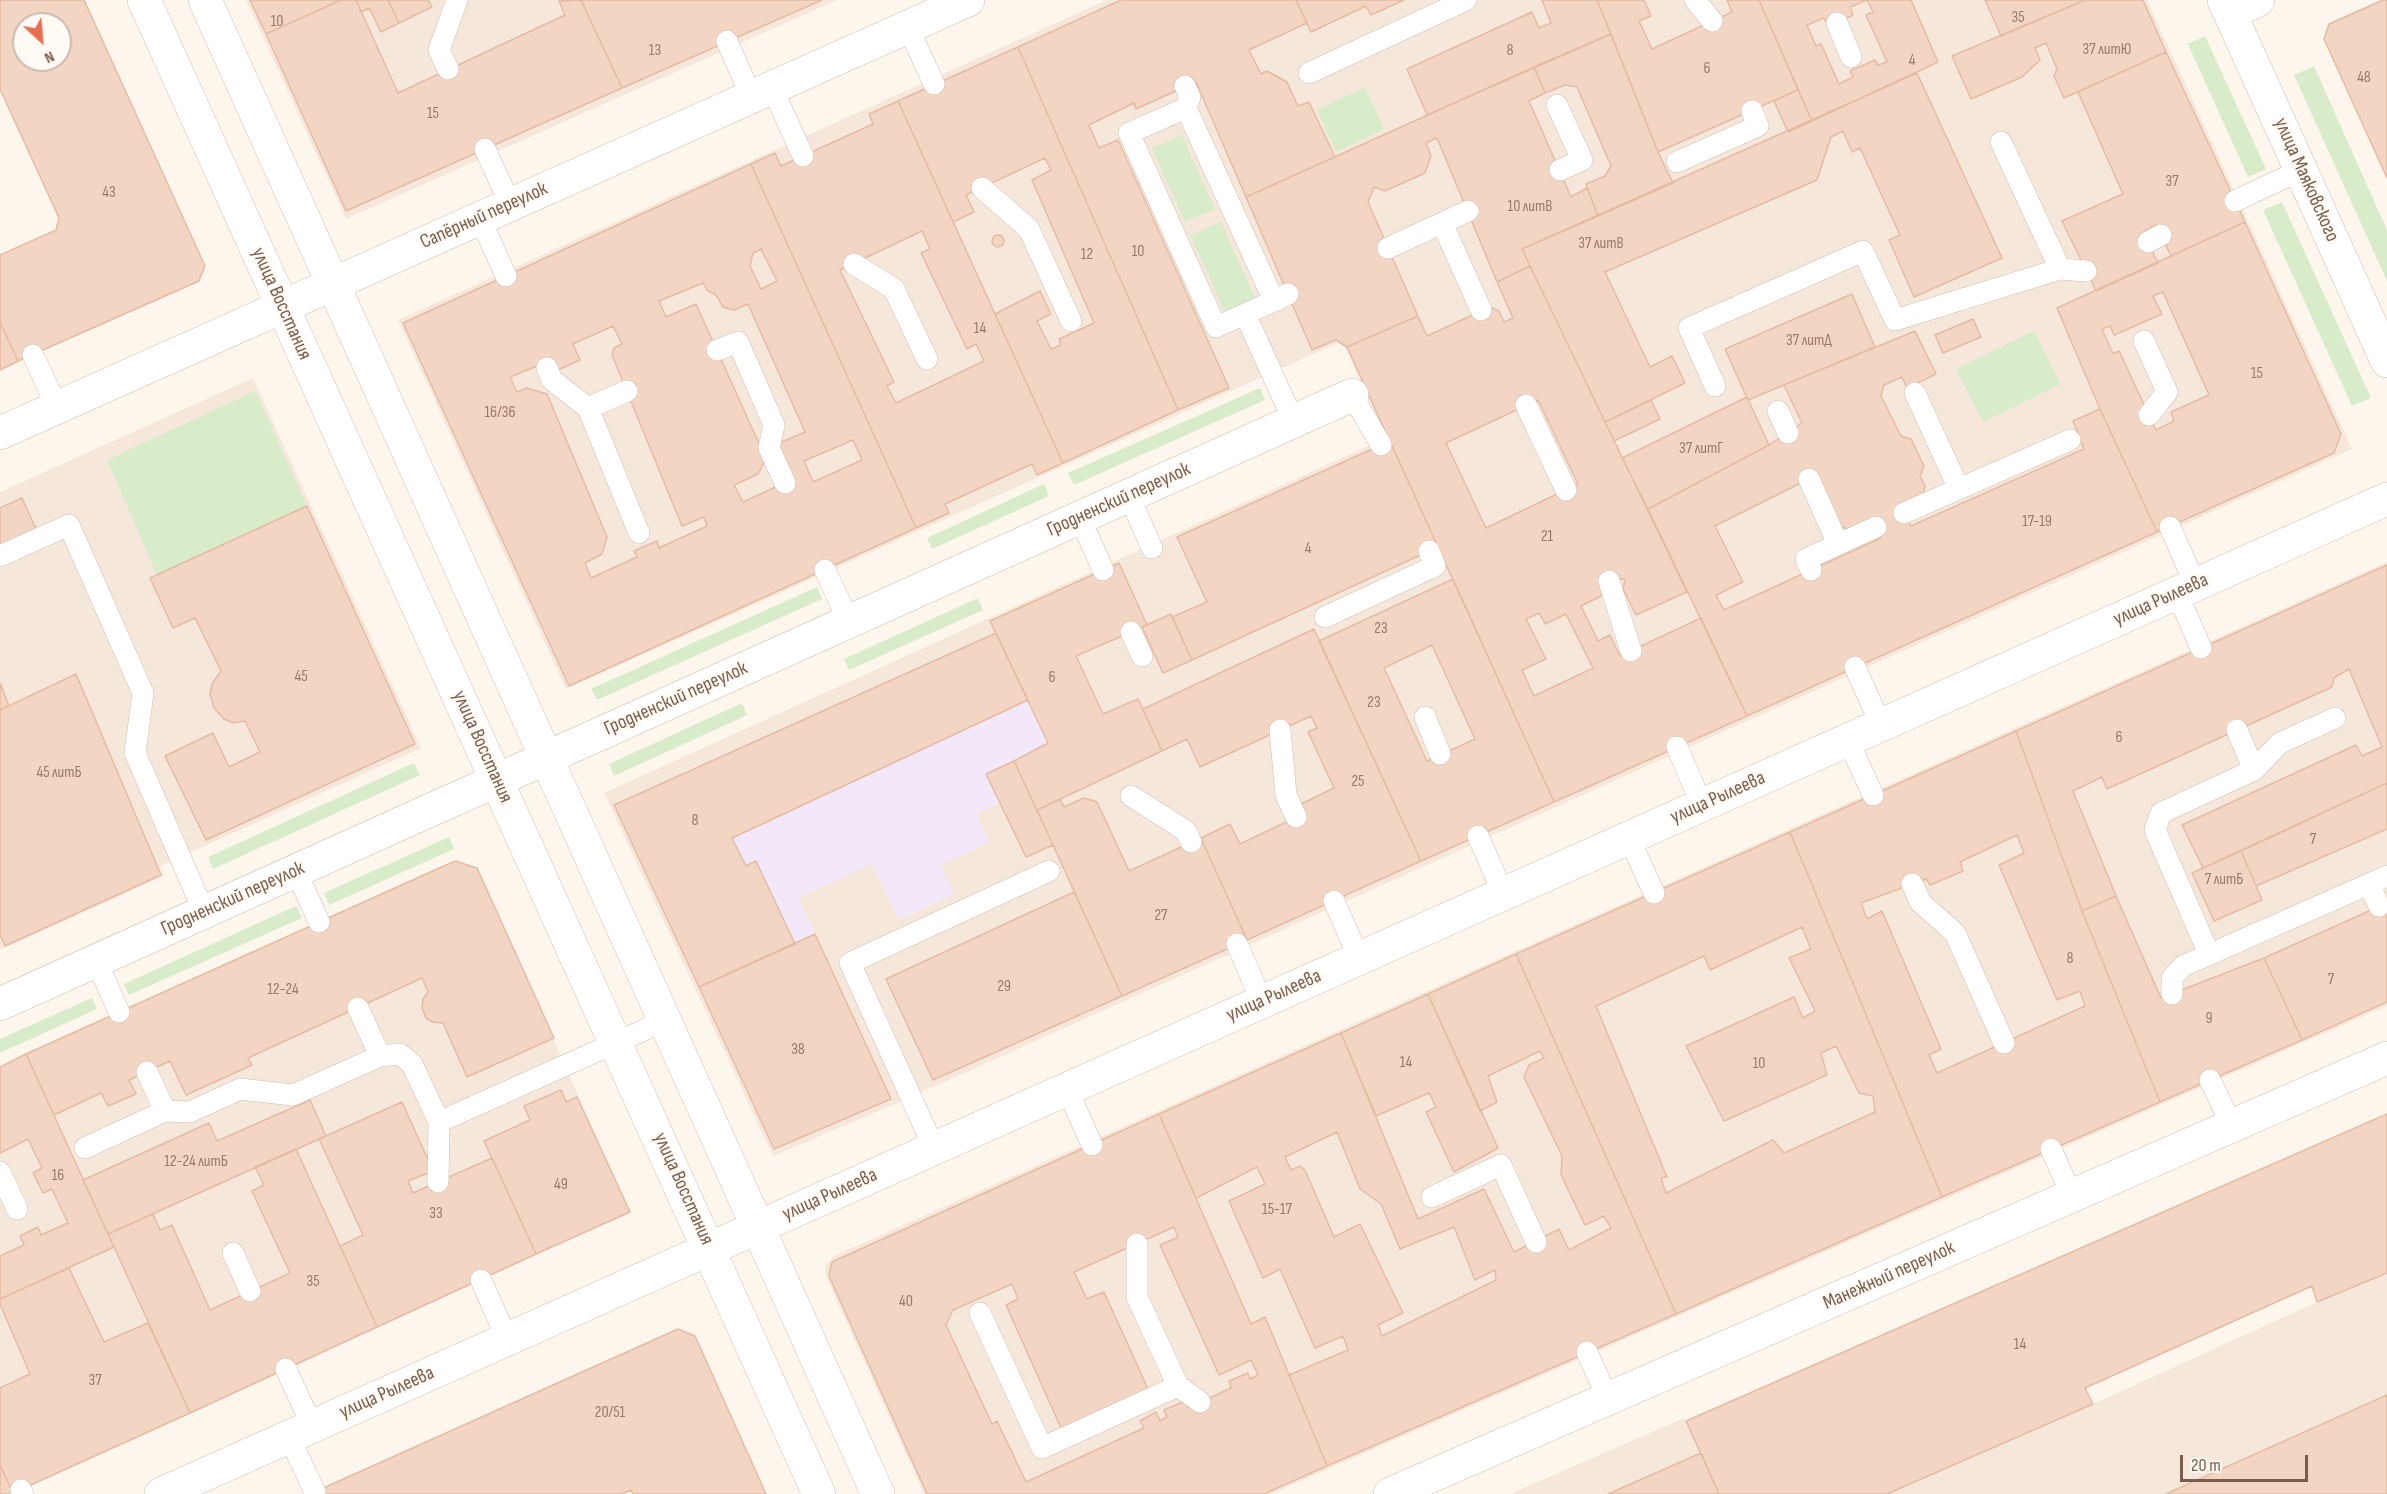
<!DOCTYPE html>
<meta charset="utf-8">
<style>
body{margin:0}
#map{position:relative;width:2387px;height:1494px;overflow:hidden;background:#fdf6ec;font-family:"Sofia Sans Condensed",sans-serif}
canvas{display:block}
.north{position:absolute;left:12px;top:12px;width:60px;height:60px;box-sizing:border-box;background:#fffaf3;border:2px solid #cabbb1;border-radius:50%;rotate:154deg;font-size:16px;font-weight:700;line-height:24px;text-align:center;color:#7a5c4d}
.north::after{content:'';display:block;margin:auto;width:21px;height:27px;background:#e76f51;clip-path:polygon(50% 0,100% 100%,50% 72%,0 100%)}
.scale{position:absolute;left:2180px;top:1455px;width:128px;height:27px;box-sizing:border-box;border:3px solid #7a5c4d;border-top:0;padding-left:8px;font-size:18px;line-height:21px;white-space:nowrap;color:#7a5c4d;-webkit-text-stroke:4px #fffaf3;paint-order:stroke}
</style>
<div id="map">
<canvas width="2387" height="1494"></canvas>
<div class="north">N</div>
<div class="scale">20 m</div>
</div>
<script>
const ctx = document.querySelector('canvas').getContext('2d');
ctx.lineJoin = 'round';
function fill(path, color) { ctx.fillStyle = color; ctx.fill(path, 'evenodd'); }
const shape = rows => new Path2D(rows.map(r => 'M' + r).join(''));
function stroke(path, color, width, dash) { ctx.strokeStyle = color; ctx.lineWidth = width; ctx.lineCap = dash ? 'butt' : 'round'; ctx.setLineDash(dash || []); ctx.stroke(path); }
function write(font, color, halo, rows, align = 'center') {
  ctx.font = font + ' "Sofia Sans Condensed",sans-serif'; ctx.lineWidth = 5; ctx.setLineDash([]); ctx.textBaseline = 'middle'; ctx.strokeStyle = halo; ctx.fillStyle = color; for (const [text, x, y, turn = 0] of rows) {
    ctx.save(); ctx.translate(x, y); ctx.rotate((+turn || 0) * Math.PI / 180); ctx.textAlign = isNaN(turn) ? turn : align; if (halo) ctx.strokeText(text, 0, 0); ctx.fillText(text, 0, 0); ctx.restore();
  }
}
fill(shape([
 [246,0,837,0,346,219],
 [1107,0,2147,0,2352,449,911,1097,773,1156,604,793,1386,438,1345,347,1338,343,566,689,398,320],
 [253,378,421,748,160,866,164,876,0,950,0,492],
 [2387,562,2387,1006,1271,1494,924,1494,826,1277,825,1269,828,1262,834,1256],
 [455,861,477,868,630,1212,21,1490,0,1494,0,1067],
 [2387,1273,2387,1494,1887,1494,2093,1404,2317,1302],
 [1684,1418,1719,1494,1510,1494]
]), '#f5e8da');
fill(shape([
 [996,633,1048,743,987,774,1000,803,976,814,989,842,941,865,954,895,899,920,872,864,798,898,815,934,699,987,614,805]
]), '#f3e8fa');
fill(shape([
 [2205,36,2266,169,2248,177,2188,44],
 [2314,66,2387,230,2387,281,2294,75],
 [1365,87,1384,129,1336,152,1317,110],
 [1182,135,1215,209,1185,222,1152,148],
 [2282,202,2371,398,2352,406,2263,210],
 [1221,222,1255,298,1225,312,1190,235],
 [2034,331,2061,384,1983,422,1956,369],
 [1260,388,1265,400,1074,485,1068,473],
 [255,391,307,506,157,575,107,460],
 [1044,484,1049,496,932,549,927,538],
 [817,587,822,599,597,700,591,689],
 [978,598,983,610,849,670,844,659],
 [742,703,747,715,614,776,609,764],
 [414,763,420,775,213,869,208,857],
 [449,837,454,849,329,905,324,893],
 [296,906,302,918,129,995,124,984],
 [92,998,97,1009,0,1053,0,1039]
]), '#d8ecc9');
const building = shape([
 [0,0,84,0,205,266,199,281,18,361,0,322,0,255,56,230,59,218,0,89,0,0],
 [24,24,60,24,60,60,24,60,24,24],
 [250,0,341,0,266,34,250,0],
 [341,0,356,0,398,93,565,15,559,1,581,0,622,88,346,211,266,34,341,0],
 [356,0,388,0,399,23,381,32,369,8,361,12,356,0],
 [388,0,428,0,432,7,399,23,388,0],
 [581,0,822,0,622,88,581,0],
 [1121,0,1296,0,1307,23,1249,50,1261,74,1267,71,1287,82,1298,106,1309,102,1335,157,1246,197,1196,82,1136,109,1134,103,1089,125,1099,148,1118,140,1229,388,1178,410,1018,47,1121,0],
 [1296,0,1404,0,1371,15,1366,6,1311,32,1296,0],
 [1542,0,1597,0,1611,34,1427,115,1407,69,1532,12,1539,28,1551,23,1542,0],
 [1597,0,1644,0,1651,16,1639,21,1652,49,1732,12,1727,0,1759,0,1798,90,1658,152,1597,0],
 [1759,0,1867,0,1850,7,1853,15,1837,23,1828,26,1824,18,1807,25,1816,46,1821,44,1839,84,1853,77,1850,71,1875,60,1878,65,1887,62,1866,15,1873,12,1867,0,1911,0,1938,62,1812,121,1759,0],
 [1985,0,2085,0,2001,36,1985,0],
 [2085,0,2143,0,2166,52,2064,98,2054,76,2057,69,2046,43,2035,48,2040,60,2022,77,1971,99,1952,56,2085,0],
 [2383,0,2387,0,2387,178,2324,39,2329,24,2383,0],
 [1611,34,1658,152,1673,183,1598,216,1586,184,1605,176,1611,166,1577,87,1565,85,1545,93,1534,67,1611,34],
 [1018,47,1178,410,1063,463,995,314,1040,291,1051,314,1037,321,1051,349,1061,345,1059,339,1094,323,1032,180,1051,170,1045,158,966,195,974,212,953,222,898,101,1018,47],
 [2166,52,2245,222,2171,256,2156,225,2143,232,2158,263,2096,291,2062,221,2123,194,2078,92,2166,52],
 [1534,67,1545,93,1529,101,1571,197,1587,188,1598,216,1522,249,1530,266,1497,282,1437,138,1426,143,1431,156,1425,173,1385,191,1374,187,1368,202,1418,316,1347,347,1336,340,1312,350,1246,197,1534,67],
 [1917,73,2002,258,1914,297,1889,240,1900,235,1860,148,1852,152,1843,131,1831,137,1817,180,1605,272,1650,367,1672,356,1685,383,1605,422,1522,249,1917,73],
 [1798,90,1812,121,1788,132,1774,101,1798,90],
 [898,101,1063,463,1037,475,1032,464,945,504,949,513,916,528,751,164,775,153,781,166,873,124,869,114,898,101],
 [922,231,930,249,921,253,967,349,976,344,984,361,896,403,887,386,894,382,840,270,922,231],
 [751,164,916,528,569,686,403,323,751,164],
 [761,249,777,281,761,289,750,266,753,253,761,249],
 [703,283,707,290,716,295,723,307,734,310,748,304,805,432,777,444,793,479,743,502,734,485,758,474,766,459,696,304,666,317,659,301,703,283],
 [613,326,622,344,614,348,612,355,682,526,704,517,707,526,659,548,657,541,634,551,637,557,591,578,585,563,602,554,607,537,547,394,527,388,517,392,510,377,535,367,558,370,580,360,573,344,613,326],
 [853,440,862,460,813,482,804,461,853,440],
 [2245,222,2341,434,2334,453,2157,532,2100,409,2057,308,2245,222],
 [2163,292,2209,395,2171,412,2174,421,2156,430,2119,351,2113,354,2102,329,2110,326,2114,335,2162,314,2153,296,2163,292],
 '992 241a6 6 0 1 1 12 0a6 6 0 1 1-12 0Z',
 [1530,266,1687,592,1636,615,1623,589,1625,580,1615,577,1603,589,1601,596,1581,606,1598,641,1610,635,1620,656,1701,618,1747,716,1554,802,1347,347,1418,316,1427,336,1490,307,1499,311,1504,322,1513,318,1497,282,1530,266],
 [1538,400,1578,484,1486,528,1446,443,1538,400],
 [1539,613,1545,624,1566,614,1593,668,1534,696,1522,670,1546,659,1526,619,1539,613],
 [1852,294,1875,347,1748,400,1725,349,1852,294],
 [1973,319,1981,337,1943,353,1935,335,1973,319],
 [0,322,18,361,0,370,0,322],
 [1915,331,1936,374,1907,388,1902,377,1884,385,1881,396,1901,436,1911,439,1924,466,1920,476,1925,486,1923,494,1900,504,1911,526,2084,449,2073,421,2100,409,2157,532,1747,716,1648,509,1769,445,1802,423,1784,385,1915,331],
 [1815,476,1839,525,1849,530,1872,518,1881,538,1724,610,1716,595,1743,582,1715,526,1815,476],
 [1747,397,1769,445,1648,509,1622,458,1747,397],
 [1651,400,1660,419,1614,441,1605,422,1651,400],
 [1390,441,1438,547,1192,660,1172,617,1207,602,1177,537,1390,441],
 [22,498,36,529,0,546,0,508,22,498],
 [307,506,415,744,206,840,165,756,213,733,229,767,260,752,245,721,234,723,224,719,214,708,210,694,212,684,221,671,195,618,173,628,150,578,307,506],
 [1119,563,1147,625,1076,656,1103,714,1138,699,1162,751,1037,810,1014,761,1048,743,990,621,1119,563],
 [2387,565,2387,783,2203,868,2182,825,2356,745,2362,756,2382,747,2349,669,2334,678,2332,687,2107,789,2102,777,2073,791,2116,896,2082,911,2016,731,2387,565],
 [1453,579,1554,802,1421,861,1319,641,1453,579],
 [1432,645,1475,739,1427,761,1384,668,1432,645],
 [1171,614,1192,660,1163,673,1142,627,1171,614],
 [1314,629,1421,861,1247,940,1201,838,1230,824,1240,844,1305,813,1301,804,1334,788,1308,732,1317,728,1311,716,1200,767,1187,739,1162,751,1143,709,1314,629],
 [996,633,1028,700,732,838,746,866,756,861,795,944,699,987,614,805,996,633],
 [76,674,161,875,5,946,0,935,0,710,76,674],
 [0,683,9,706,0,710,0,683],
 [2016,731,2082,911,2160,1102,1942,1197,1790,832,2016,731],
 [2017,835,2024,853,1999,865,2057,1000,2080,991,2085,1006,1937,1073,1929,1055,1941,1049,1882,911,1867,919,1861,903,1926,879,1930,885,1947,878,1963,871,1960,862,2017,835],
 [1014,761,1053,845,1026,857,986,774,1014,761],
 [2387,783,2387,829,2256,886,2241,851,2387,783],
 [1084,798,1097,802,1129,871,1201,838,1247,940,1122,996,1037,810,1060,799,1064,807,1084,798],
 [1790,832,1942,1197,1676,1314,1516,954,1790,832],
 [1802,927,1811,949,1789,958,1815,1011,1803,1018,1794,997,1686,1046,1724,1121,1827,1075,1821,1053,1836,1046,1859,1093,1873,1096,1875,1112,1784,1153,1773,1140,1666,1193,1661,1178,1667,1177,1596,1006,1704,956,1710,970,1802,927],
 [2241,851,2262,900,2214,921,2192,873,2241,851],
 [455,861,477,868,554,1038,467,1077,443,1023,433,1022,426,1018,422,1008,423,999,428,992,422,978,248,1058,252,1065,186,1095,170,1061,129,1080,136,1094,108,1106,101,1093,54,1115,26,1054,455,861],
 [1074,892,1122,996,933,1080,886,979,1074,892],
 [2116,896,2161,998,2264,958,2302,1040,2160,1102,2082,911,2116,896],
 [2387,903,2387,1002,2302,1040,2264,958,2387,903],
 [815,934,891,1099,774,1149,699,987,815,934],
 [1516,954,1676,1314,1327,1466,1289,1375,1348,1350,1343,1336,1315,1348,1280,1269,1263,1278,1229,1201,1265,1184,1257,1167,1196,1198,1159,1114,1341,1033,1418,1219,1484,1189,1514,1252,1559,1229,1569,1250,1611,1228,1604,1216,1585,1225,1561,1175,1562,1156,1524,1077,1529,1065,1544,1058,1540,1051,1488,1076,1497,1102,1480,1111,1428,994,1516,954],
 [1337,1132,1360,1189,1381,1204,1400,1249,1454,1227,1475,1280,1495,1270,1496,1280,1382,1336,1378,1325,1403,1313,1360,1224,1334,1237,1305,1170,1300,1166,1291,1170,1285,1157,1337,1132],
 [1428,994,1498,1148,1454,1172,1426,1112,1436,1107,1429,1093,1376,1116,1341,1033,1428,994],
 [26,1054,114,1247,0,1299,0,1256,24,1245,20,1236,38,1227,41,1235,68,1223,52,1189,43,1193,33,1173,42,1168,28,1139,0,1153,0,1067,26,1054],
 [561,1090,566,1102,577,1097,630,1212,536,1254,484,1141,530,1120,524,1106,561,1090],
 [310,1100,326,1136,108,1234,83,1180,209,1123,217,1141,310,1100],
 [402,1102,433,1171,408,1181,413,1193,492,1158,536,1254,377,1327,340,1246,363,1235,319,1139,402,1102],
 [1159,1114,1251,1324,1265,1317,1327,1466,1264,1494,927,1494,829,1276,832,1262,1159,1114],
 [1174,1227,1178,1237,1160,1245,1219,1375,1251,1360,1258,1375,1250,1379,1248,1373,1229,1381,1231,1388,1188,1408,1185,1401,1164,1410,1167,1417,1160,1421,1156,1412,1140,1421,1144,1428,1026,1482,997,1421,992,1424,946,1325,953,1310,1012,1284,1018,1299,1006,1305,1061,1428,1148,1389,1104,1292,1087,1299,1074,1272,1174,1227],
 [2387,1114,2387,1273,2317,1302,2312,1286,2085,1388,2093,1404,1887,1494,1719,1494,1686,1421,2387,1114],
 [296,1149,377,1327,190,1413,108,1234,153,1214,160,1230,172,1225,210,1310,290,1273,252,1191,264,1185,255,1167,296,1149],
 [69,1268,104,1342,148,1323,190,1413,13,1493,0,1465,0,1388,30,1374,0,1304,0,1299,69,1268],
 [678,1329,695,1336,766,1494,633,1494,631,1490,622,1494,310,1494,678,1329],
 [2387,1395,2387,1494,2166,1494,2387,1395],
 [1701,1453,1719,1494,1608,1494,1701,1453],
 [0,1465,13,1493,11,1494,0,1494,0,1465]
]);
fill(building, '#f3d5c3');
stroke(building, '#e6bba3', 1.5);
const lane = shape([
 [1695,0,1712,21],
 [1837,23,1851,57],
 [908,27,934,84],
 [727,41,751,96],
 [448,69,439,50,457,0],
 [1309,73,1466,0],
 [1185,86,1190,97,1186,108],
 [772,88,803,156],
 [1557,105,1582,160,1560,170],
 [2001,142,2060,269],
 [485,149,510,204],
 [1677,162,1758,126,1752,111],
 [982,188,1029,229,1071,321],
 [2235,201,2301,170],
 [480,218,506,276],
 [1442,223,1481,310],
 [2148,242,2161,235],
 [1388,248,1468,211],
 [854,264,894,289,927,359],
 [1274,301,1186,108,1129,133,1216,327,1274,301,1288,294],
 [1245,314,1294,422],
 [2144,341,2167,392,2149,415],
 [717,350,738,342,774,425,769,448,785,483],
 [33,355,57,407],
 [547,368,552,380,588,408,639,533],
 [1715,386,1689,328,1863,251,1895,320,2060,269,2086,271],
 [1915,393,1959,489],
 [1352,395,1381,445],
 [1526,405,1566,490],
 [588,408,627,391],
 [1778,411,1788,433],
 [1809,479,1838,544],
 [1129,496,1152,548],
 [1904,513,2070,440],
 [1080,518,1103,570],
 [2170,527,2195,584],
 [0,556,69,525,143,693,135,753,204,912],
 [825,570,849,622],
 [1811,570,1806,559,1876,527],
 [1609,581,1631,651],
 [2177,593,2201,648],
 [1325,617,1435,566,1429,551],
 [1131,632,1142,656],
 [1855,667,1881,725],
 [1425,717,1440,754],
 [1280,730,1286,795,1296,817],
 [2237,730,2254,770],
 [1848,740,1873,795],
 [1677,747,1702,805],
 [1131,796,1186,831,1191,842],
 [1478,836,1503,893],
 [1629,838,1654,893],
 [296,871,319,922],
 [1912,884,1921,903,1955,933,2004,1043],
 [2369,884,2379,906],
 [1334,901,1359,958],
 [1237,944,1262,1002],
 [2209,954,2155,830,2161,813,2254,770,2280,743,2335,718],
 [96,960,119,1012],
 [2172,994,2172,978,2183,966,2387,876],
 [358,1008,380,1056],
 [147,1072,165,1111],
 [2210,1080,2232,1126],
 [1067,1089,1092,1145],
 [85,1148,165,1111,190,1112,240,1089,293,1095,380,1056,400,1054,412,1064,439,1122,664,1021],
 [934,1148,850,963,1049,871],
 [2051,1149,2072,1196],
 [0,1172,17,1209],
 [438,1182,439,1122],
 [1432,1197,1501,1165,1536,1242],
 [1137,1244,1137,1297,1178,1386,1200,1402],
 [233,1253,250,1291],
 [481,1280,507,1339],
 [980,1313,1042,1448,1178,1386],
 [1587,1352,1608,1399],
 [286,1369,312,1426],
 [289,1437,315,1492],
 [21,1490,23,1494]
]);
const street = shape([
 [2224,0,2387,361],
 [2230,13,2258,0],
 [0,433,968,0],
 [0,1004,1352,395],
 [1390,1494,2387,1058]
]);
const secondary = shape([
 [144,0,819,1494],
 [205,0,878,1494],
 [161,1494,2387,499]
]);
stroke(lane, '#d1beb0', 22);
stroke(street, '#d1beb0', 34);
stroke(secondary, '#d6c0b0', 34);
stroke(lane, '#fff', 21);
stroke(street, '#fff', 33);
stroke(secondary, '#fff', 33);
write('16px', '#987a6a', null, [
 ["35",2018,18],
 ["10",277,22],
 ["37 литЮ",2107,50],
 ["13",655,51],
 ["8",1510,51],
 ["4",1912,61],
 ["6",1707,69],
 ["48",2364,78],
 ["15",433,114],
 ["37",2172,182],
 ["43",109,193],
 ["10 литВ",1530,207],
 ["37 литВ",1601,244],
 ["10",1138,252],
 ["12",1087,255],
 ["14",980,329],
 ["37 литД",1809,341],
 ["15",2257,374],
 ["16/36",500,413],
 ["37 литГ",1701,449],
 ["17-19",2037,522],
 ["21",1547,537],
 ["4",1308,549],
 ["23",1381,629],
 ["45",301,677],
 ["6",1052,678],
 ["23",1374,703],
 ["6",2119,738],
 ["45 литБ",59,773],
 ["25",1358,782],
 ["8",695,821],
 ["7",2313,840],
 ["7 литБ",2224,880],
 ["27",1161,916],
 ["8",2070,959],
 ["7",2331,980],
 ["29",1004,987],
 ["12-24",283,990],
 ["9",2209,1019],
 ["38",798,1050],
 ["14",1406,1063],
 ["10",1759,1064],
 ["12-24 литБ",196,1162],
 ["16",58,1176],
 ["49",561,1185],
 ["15-17",1277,1210],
 ["33",436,1214],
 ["35",313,1282],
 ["40",906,1302],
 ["14",2020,1345],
 ["37",95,1381],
 ["20/51",610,1413]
]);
write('20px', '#7a5c4d', '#fffaf3', [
 ["улица Маяковского",2306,180,66],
 ["Сапёрный переулок",484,216,-24],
 ["улица Восстания",281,304,66],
 ["Гродненский переулок",1119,500,-24],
 ["улица Рылеева",2161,600,-24],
 ["Гродненский переулок",676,699,-24],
 ["улица Восстания",482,747,66],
 ["улица Рылеева",1718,798,-24],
 ["Гродненский переулок",233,899,-24],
 ["улица Рылеева",1274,996,-24],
 ["улица Восстания",683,1189,66],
 ["улица Рылеева",830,1195,-24],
 ["Манежный переулок",1889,1276,-24],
 ["улица Рылеева",387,1393,-24]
]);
</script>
